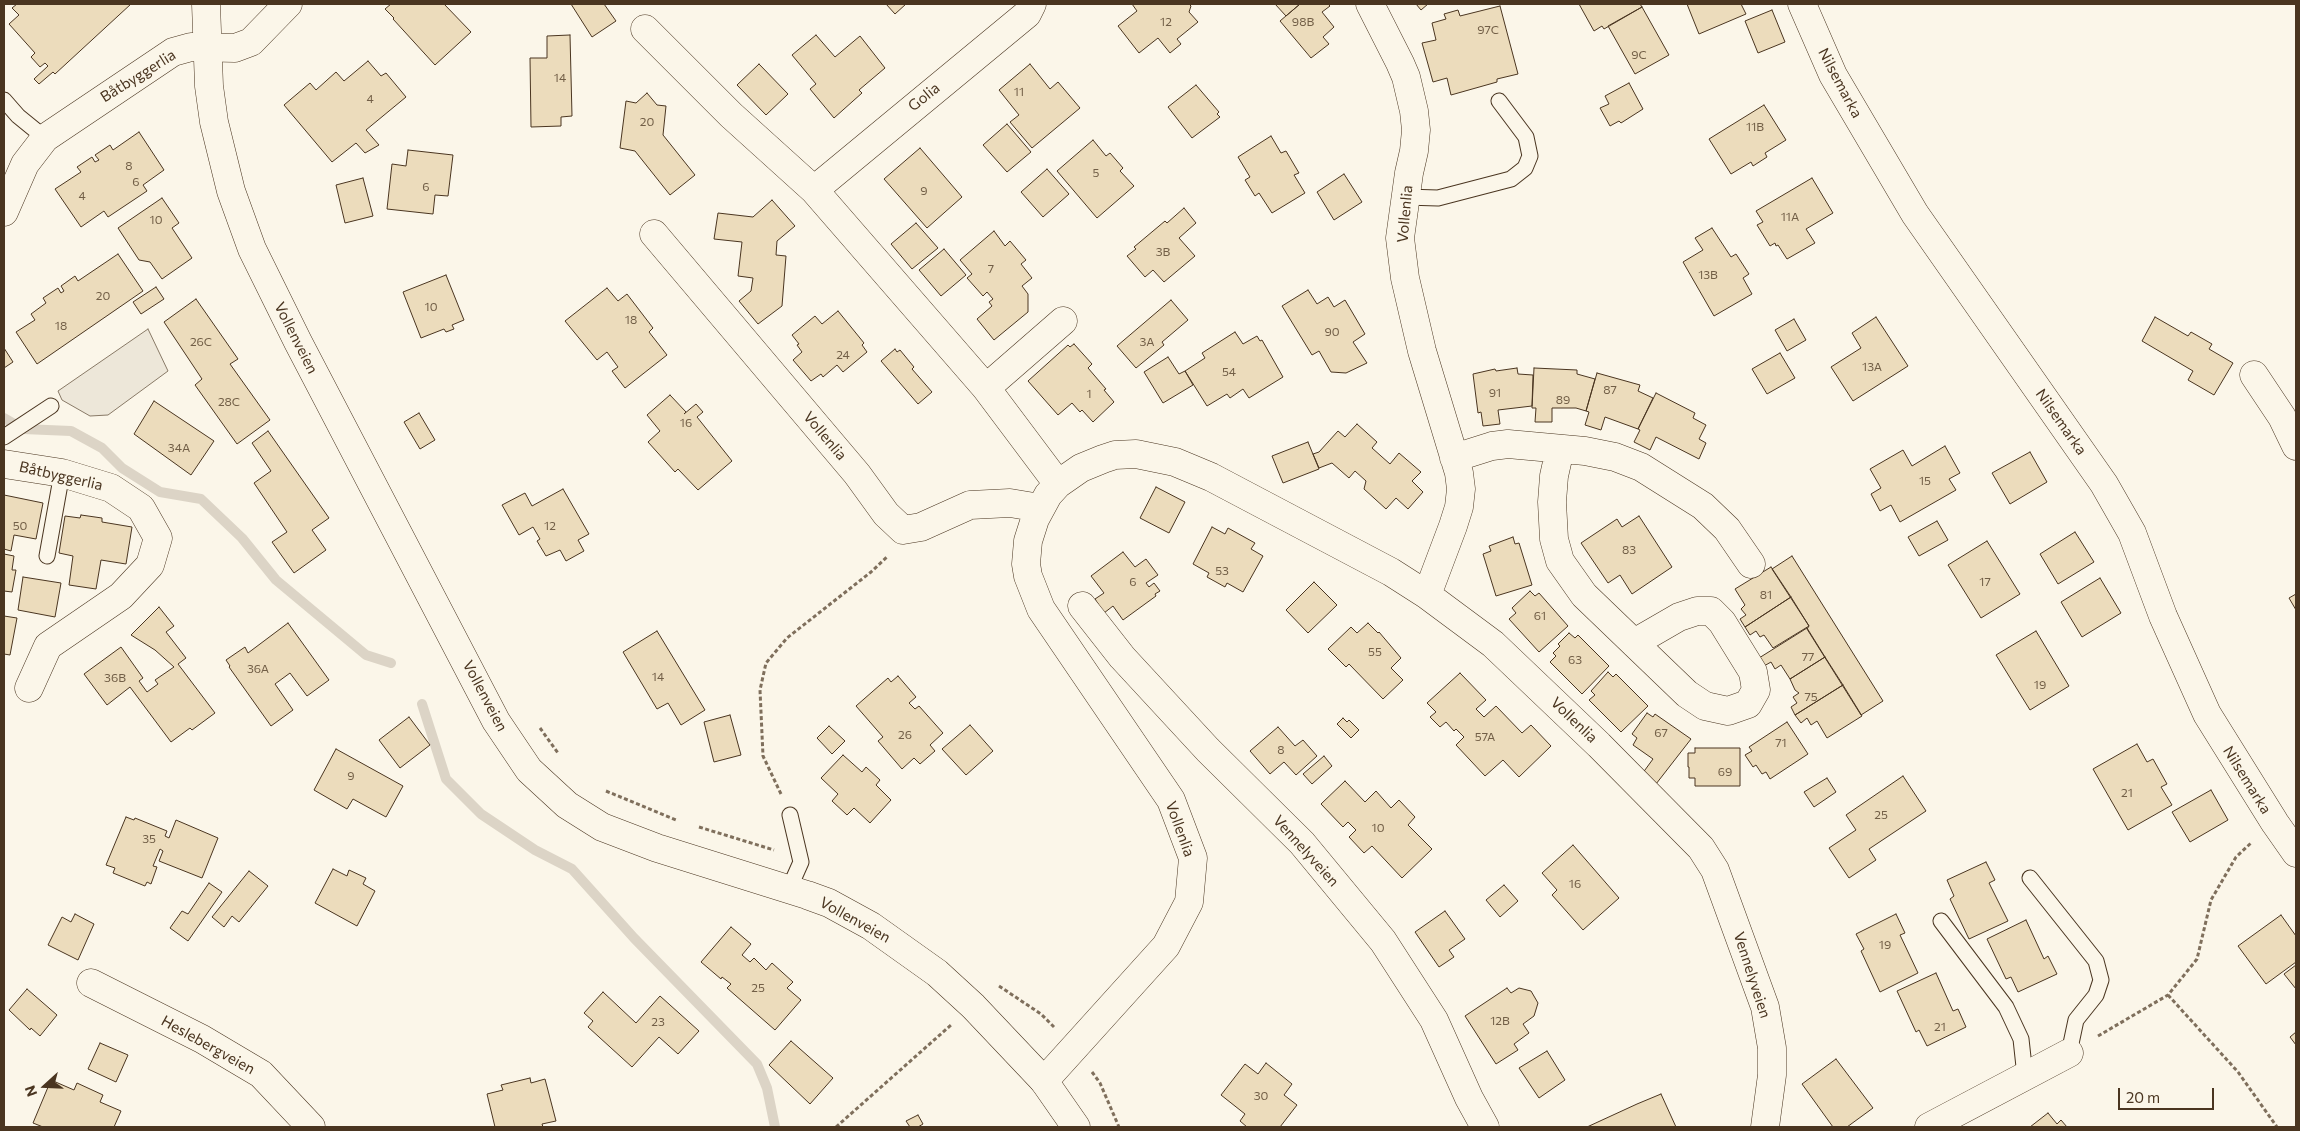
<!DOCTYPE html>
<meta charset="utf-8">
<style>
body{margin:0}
#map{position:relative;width:2300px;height:1131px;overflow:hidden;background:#fbf6e9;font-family:Commissioner,sans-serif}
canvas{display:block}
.frame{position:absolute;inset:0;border:5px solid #4a3520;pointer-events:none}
.north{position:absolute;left:20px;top:1061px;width:50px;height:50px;-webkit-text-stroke:4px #fbf6e9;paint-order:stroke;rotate:250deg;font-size:14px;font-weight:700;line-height:20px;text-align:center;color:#4a3520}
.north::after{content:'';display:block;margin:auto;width:18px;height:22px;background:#4a3520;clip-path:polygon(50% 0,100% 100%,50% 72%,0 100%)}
.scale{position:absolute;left:2118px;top:1088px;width:96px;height:22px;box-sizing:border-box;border:2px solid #4a3520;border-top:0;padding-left:6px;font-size:15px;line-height:18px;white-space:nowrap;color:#4a3520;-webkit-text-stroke:4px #fbf6e9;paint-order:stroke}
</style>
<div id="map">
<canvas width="2300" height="1131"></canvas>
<div class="frame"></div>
<div class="north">N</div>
<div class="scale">20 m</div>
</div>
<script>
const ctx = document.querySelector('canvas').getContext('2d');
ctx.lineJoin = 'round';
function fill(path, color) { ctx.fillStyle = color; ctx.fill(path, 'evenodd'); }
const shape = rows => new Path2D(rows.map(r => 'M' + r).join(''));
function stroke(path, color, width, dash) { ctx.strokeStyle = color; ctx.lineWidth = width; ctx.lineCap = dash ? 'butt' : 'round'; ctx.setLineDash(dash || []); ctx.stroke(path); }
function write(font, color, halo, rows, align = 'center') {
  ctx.font = font + ' Commissioner,sans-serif'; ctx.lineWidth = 4; ctx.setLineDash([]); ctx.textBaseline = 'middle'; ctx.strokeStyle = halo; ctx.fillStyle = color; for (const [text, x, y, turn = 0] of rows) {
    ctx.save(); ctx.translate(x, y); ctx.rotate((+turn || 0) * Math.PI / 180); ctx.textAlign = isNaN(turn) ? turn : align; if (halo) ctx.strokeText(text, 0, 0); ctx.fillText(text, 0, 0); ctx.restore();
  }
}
const parking = shape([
 [148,329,168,371,108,415,90,416,62,400,58,391,148,329]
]);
fill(parking, '#ede7d9');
stroke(parking, '#887966', 1);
stroke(shape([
 [4,418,23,429,71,431,102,448,122,468,160,492,201,499,242,538,276,580,366,655,391,663],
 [422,704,446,779,481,814,535,850,572,869,634,938,757,1064,767,1088,775,1127]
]), '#dcd4c6', 10);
const building = shape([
 [17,4,131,4,55,74,53,72,39,84,34,79,48,66,45,63,40,67,31,57,35,53,9,24,19,15,12,8,17,4],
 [391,4,444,4,471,32,435,65,393,19,394,18,385,9,391,4],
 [571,4,604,4,616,21,592,37,571,4],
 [886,4,906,4,895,14,886,4],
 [1132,4,1189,4,1191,6,1189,12,1198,22,1177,39,1181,44,1170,53,1158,38,1139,53,1118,26,1137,11,1132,4],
 [1275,4,1300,4,1286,16,1275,4],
 [1300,4,1328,4,1330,6,1322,12,1334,27,1323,37,1329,44,1311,58,1280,21,1300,4],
 [1416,4,1428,4,1421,10,1416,4],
 [1579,4,1640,4,1642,7,1604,29,1602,26,1594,31,1579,4],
 [1687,4,1741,4,1746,14,1699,34,1687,4],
 [1500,6,1518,74,1497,79,1497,82,1451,95,1447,78,1433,82,1422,43,1436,40,1432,23,1446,19,1444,14,1458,10,1460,16,1500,6],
 [1642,7,1669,55,1635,74,1608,26,1642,7],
 [1772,10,1785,42,1758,53,1745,21,1772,10],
 [570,35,572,116,561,117,561,126,531,127,530,58,547,58,547,36,570,35],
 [816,35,835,57,860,36,885,68,859,90,862,93,834,118,810,89,816,84,792,55,816,35],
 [368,61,381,76,386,73,406,97,366,130,379,145,365,153,356,143,332,162,284,105,310,83,316,90,336,72,344,81,368,61],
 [759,64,788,94,766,115,737,85,759,64],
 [1030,64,1050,89,1058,82,1080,108,1032,148,1010,122,1019,115,999,90,1030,64],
 [1629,83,1643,109,1621,123,1619,121,1610,126,1600,108,1609,104,1605,96,1629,83],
 [1196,85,1219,112,1217,114,1220,117,1192,138,1168,107,1196,85],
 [647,93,657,105,666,106,663,135,695,175,670,195,635,151,620,148,626,101,636,103,647,93],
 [1764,105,1786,140,1765,153,1767,157,1753,166,1751,162,1731,174,1709,139,1764,105],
 [1007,124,1031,152,1007,172,983,145,1007,124],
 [139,132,164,170,143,185,147,191,108,217,104,211,81,227,55,189,81,172,77,167,92,157,95,162,99,160,95,155,110,145,113,150,139,132],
 [1271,136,1281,153,1286,151,1299,173,1294,175,1305,193,1272,213,1259,193,1255,196,1245,180,1250,177,1238,157,1271,136],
 [1093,140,1106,156,1110,153,1123,168,1120,171,1134,186,1097,218,1057,171,1093,140],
 [920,148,962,197,927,228,884,179,920,148],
 [408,150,453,155,448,196,435,195,433,214,387,209,392,164,406,166,408,150],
 [1047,169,1069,194,1043,217,1021,192,1047,169],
 [1344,174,1362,202,1334,220,1317,192,1344,174],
 [363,178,373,216,345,223,336,185,363,178],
 [1812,178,1833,213,1806,229,1815,243,1787,259,1778,245,1776,246,1775,243,1770,246,1757,225,1763,222,1756,211,1812,178],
 [162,198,179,223,172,228,192,258,162,279,150,262,139,260,118,228,162,198],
 [772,200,795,226,777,241,776,255,786,256,782,306,758,324,739,301,751,291,753,278,738,276,742,242,714,239,718,213,753,217,772,200],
 [1184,208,1196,223,1179,238,1195,256,1164,282,1153,270,1145,277,1127,256,1136,249,1134,247,1165,221,1167,223,1184,208],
 [916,223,938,248,912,269,891,244,916,223],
 [1712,228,1731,257,1736,254,1749,274,1743,278,1752,294,1714,316,1683,262,1703,250,1695,238,1712,228],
 [994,231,1005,246,1010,241,1026,260,1021,264,1032,278,1022,286,1028,294,1028,312,994,340,977,319,992,306,989,302,993,299,987,292,983,296,967,278,972,274,960,260,994,231],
 [944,249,966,275,941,296,919,270,944,249],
 [118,254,143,291,37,364,16,332,35,320,31,314,46,303,43,298,58,288,61,293,64,291,61,286,75,276,78,281,118,254],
 [446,275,464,320,452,325,454,329,446,332,444,329,421,338,403,292,446,275],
 [156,287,164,299,141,314,133,302,156,287],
 [607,288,618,301,627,294,653,328,649,332,667,355,625,388,612,371,618,367,607,352,597,360,565,321,607,288],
 [1308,290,1317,304,1328,297,1334,307,1345,300,1365,334,1353,342,1367,363,1346,373,1331,372,1319,351,1312,355,1282,306,1308,290],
 [196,299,238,359,230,364,270,420,237,444,195,385,202,379,164,322,196,299],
 [1171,300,1188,320,1162,342,1164,345,1136,368,1117,346,1171,300],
 [838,311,864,343,862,345,867,352,843,372,837,365,823,377,821,374,811,381,793,360,802,352,797,345,799,344,792,335,815,316,822,324,838,311],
 [1876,317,1908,366,1853,401,1831,367,1861,348,1852,333,1876,317],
 [2155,317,2188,336,2191,332,2212,344,2209,349,2233,363,2214,395,2188,380,2193,371,2142,341,2155,317],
 [1794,319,1806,340,1787,351,1775,330,1794,319],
 [1235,332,1243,344,1257,336,1260,341,1262,340,1283,377,1249,398,1243,389,1230,398,1227,394,1207,406,1185,371,1205,358,1202,353,1235,332],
 [1074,344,1092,364,1088,368,1106,389,1104,390,1114,402,1093,422,1082,410,1080,412,1072,403,1058,415,1028,381,1068,345,1070,347,1074,344],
 [4,348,13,362,4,368,4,348],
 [895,349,897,352,900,350,914,367,912,369,932,392,918,404,881,361,895,349],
 [1780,353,1795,378,1767,394,1752,369,1780,353],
 [1168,357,1179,374,1185,371,1193,385,1163,403,1144,372,1168,357],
 [1517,368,1518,374,1533,375,1532,406,1498,410,1500,424,1483,426,1481,412,1478,413,1473,374,1495,369,1496,371,1517,368],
 [1534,368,1577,370,1577,374,1595,379,1586,411,1576,408,1552,408,1552,422,1535,422,1536,408,1532,408,1534,368],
 [1597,373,1640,385,1638,391,1653,398,1638,429,1605,417,1601,430,1585,425,1589,412,1586,411,1597,373],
 [1656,393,1695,413,1693,418,1706,425,1699,439,1706,443,1699,459,1656,437,1650,450,1634,442,1640,430,1638,429,1656,393],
 [670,395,686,412,684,414,696,404,703,412,697,417,732,461,698,490,678,469,675,472,648,442,660,431,647,415,670,395],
 [154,401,214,441,191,475,134,434,154,401],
 [419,413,435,440,420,449,404,422,419,413],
 [1357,424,1377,442,1372,448,1390,464,1399,453,1421,472,1412,481,1423,492,1408,509,1396,498,1386,509,1364,489,1366,481,1355,471,1349,478,1332,463,1319,468,1313,454,1319,452,1338,431,1345,437,1357,424],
 [268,431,329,518,312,530,326,550,294,573,272,542,287,532,254,483,271,471,252,443,268,431],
 [1308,442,1319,469,1283,483,1272,456,1308,442],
 [1945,446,1960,473,1949,479,1956,490,1900,522,1891,505,1880,511,1871,494,1881,488,1870,469,1903,450,1912,466,1945,446],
 [2030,452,2047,482,2010,504,1992,473,2030,452],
 [1156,487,1185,502,1169,533,1140,518,1156,487],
 [563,489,589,534,578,540,584,551,566,561,560,550,546,556,537,541,540,539,533,527,519,535,502,505,525,493,532,506,563,489],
 [4,495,43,503,36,539,14,535,11,551,4,549,4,495],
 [81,515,102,518,102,522,132,527,126,564,101,560,96,589,69,585,73,556,59,553,65,516,80,518,81,515],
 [1639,516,1672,567,1632,594,1620,575,1608,583,1581,543,1617,519,1622,527,1639,516],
 [1937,521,1948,540,1919,556,1908,537,1937,521],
 [1212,527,1225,534,1228,528,1255,543,1251,549,1263,556,1243,592,1227,583,1225,587,1207,577,1209,573,1193,564,1212,527],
 [2075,532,2094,562,2058,584,2040,554,2075,532],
 [1513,537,1515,544,1519,543,1532,585,1496,596,1483,554,1491,551,1489,546,1513,537],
 [1987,541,2020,594,1981,618,1948,565,1987,541],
 [1123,552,1135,567,1146,559,1158,575,1146,583,1149,587,1154,583,1160,591,1155,594,1156,596,1123,620,1113,606,1104,613,1095,599,1104,593,1091,576,1123,552],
 [4,554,14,556,12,570,16,570,12,592,4,591,4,554],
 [1792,556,1883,701,1861,715,1807,629,1809,626,1772,569,1792,556],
 [1771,567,1791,597,1745,627,1740,619,1746,615,1741,609,1745,605,1735,589,1771,567],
 [23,577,61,583,55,617,18,610,23,577],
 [2100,578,2121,613,2082,637,2061,602,2100,578],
 [1314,582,1337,605,1308,633,1286,610,1314,582],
 [1530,591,1535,596,1539,593,1568,626,1539,652,1509,619,1516,613,1512,608,1530,591],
 [2296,594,2296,610,2289,598,2296,594],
 [1791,597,1809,626,1773,648,1764,635,1760,637,1756,631,1750,635,1745,627,1791,597],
 [159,607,174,626,166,632,186,658,178,664,215,713,192,730,190,728,171,742,130,687,107,705,84,674,121,647,143,678,139,681,147,692,158,684,155,680,174,667,155,650,131,635,159,607],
 [4,616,17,618,10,655,4,654,4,616],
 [288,623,329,680,307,696,290,673,275,684,293,710,271,726,229,667,230,666,226,660,245,647,248,653,288,623],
 [1368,623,1378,633,1379,632,1401,658,1391,668,1403,680,1383,699,1349,664,1346,667,1328,649,1351,627,1357,633,1368,623],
 [1807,628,1825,657,1790,679,1781,665,1775,669,1771,662,1764,666,1759,658,1807,628],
 [657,631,705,710,681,725,668,703,657,709,623,652,657,631],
 [2036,631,2069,686,2030,710,1996,655,2036,631],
 [1569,633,1575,638,1578,635,1609,666,1582,694,1550,662,1556,656,1553,653,1560,646,1558,644,1569,633],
 [1825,657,1843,685,1795,715,1791,707,1797,703,1793,697,1799,693,1795,690,1790,679,1825,657],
 [1608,672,1613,677,1616,674,1648,706,1621,732,1589,700,1595,695,1591,691,1608,672],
 [1460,673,1486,700,1476,709,1484,717,1496,706,1522,733,1531,725,1551,746,1519,777,1503,760,1485,776,1456,745,1464,737,1456,729,1454,731,1446,722,1440,727,1430,717,1436,712,1427,703,1460,673],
 [898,676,916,697,909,703,915,709,919,706,943,733,930,745,935,751,920,764,914,758,902,769,878,741,883,737,856,706,888,678,891,682,898,676],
 [1843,685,1862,716,1827,738,1817,721,1811,725,1807,718,1801,723,1795,715,1843,685],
 [1647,713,1653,717,1655,714,1691,739,1656,784,1642,774,1653,759,1633,745,1637,738,1632,734,1647,713],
 [730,715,741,755,714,762,704,722,730,715],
 [409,717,430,745,400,768,379,740,409,717],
 [1343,718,1347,722,1349,720,1359,730,1351,738,1337,724,1343,718],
 [1787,722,1808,754,1770,779,1766,772,1762,774,1756,765,1753,767,1745,755,1752,751,1749,747,1787,722],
 [970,725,993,751,966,775,942,749,970,725],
 [829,726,845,741,832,754,817,738,829,726],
 [1278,727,1295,746,1303,740,1317,756,1296,775,1284,762,1270,774,1250,751,1278,727],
 [2137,744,2147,762,2153,759,2167,784,2161,787,2172,805,2128,830,2093,769,2137,744],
 [1695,748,1740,748,1740,786,1695,786,1695,778,1689,778,1689,767,1688,767,1688,753,1695,753,1695,748],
 [336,749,403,786,386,817,353,799,347,809,314,790,336,749],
 [843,755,862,772,866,767,880,780,876,785,891,800,870,823,854,808,847,815,832,801,838,794,821,778,843,755],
 [1324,756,1332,766,1312,784,1303,774,1324,756],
 [1903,776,1926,811,1869,849,1876,860,1849,878,1829,848,1856,830,1846,815,1903,776],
 [1827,778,1836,792,1814,807,1804,792,1827,778],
 [1345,781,1365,802,1376,791,1391,808,1399,800,1415,817,1408,825,1432,849,1402,878,1372,846,1364,853,1349,837,1356,830,1348,822,1343,827,1321,804,1345,781],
 [2211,790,2228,820,2190,842,2172,812,2211,790],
 [126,817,134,820,135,818,167,831,165,836,169,838,176,820,218,838,202,878,159,861,163,851,160,849,153,866,157,867,151,884,147,882,145,886,113,873,115,868,106,865,126,817],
 [1573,845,1619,898,1583,930,1552,895,1557,890,1542,873,1573,845],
 [1986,862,1995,880,1989,883,2008,921,1969,939,1950,899,1954,896,1947,880,1986,862],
 [333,869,347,876,349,870,366,878,363,884,375,891,357,926,315,903,333,869],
 [249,871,268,886,239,922,232,916,224,927,212,917,249,871],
 [209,883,222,892,188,941,170,928,182,911,188,914,209,883],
 [1504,885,1518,901,1500,917,1486,900,1504,885],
 [1445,911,1465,939,1449,950,1454,957,1439,967,1415,932,1445,911],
 [75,914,94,924,78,960,48,945,62,917,71,922,75,914],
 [1896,914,1905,933,1900,935,1918,973,1880,992,1861,951,1864,949,1856,934,1896,914],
 [2281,915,2296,936,2296,962,2266,984,2238,946,2281,915],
 [2026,920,2044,959,2048,956,2057,974,2018,992,2011,977,2006,979,1987,939,2026,920],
 [731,927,751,944,742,955,750,962,754,958,766,970,772,963,793,982,787,988,801,1000,775,1030,727,988,731,984,722,977,721,979,701,962,731,927],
 [2296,965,2296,989,2284,974,2296,965],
 [1936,973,1953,1011,1958,1009,1966,1027,1927,1046,1919,1030,1916,1032,1897,991,1936,973],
 [1507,988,1511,993,1519,988,1531,991,1538,1003,1534,1016,1523,1024,1529,1033,1514,1044,1518,1050,1496,1064,1465,1016,1507,988],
 [27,989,57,1015,40,1036,31,1028,30,1030,9,1010,27,989],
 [603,992,636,1023,660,996,699,1031,678,1054,659,1037,632,1067,588,1027,593,1021,584,1013,603,992],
 [2296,1032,2296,1045,2290,1037,2296,1032],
 [791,1041,833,1078,810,1104,769,1065,791,1041],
 [100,1043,128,1055,116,1082,88,1069,100,1043],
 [1547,1051,1565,1080,1539,1098,1519,1068,1547,1051],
 [1836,1059,1873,1108,1847,1127,1833,1127,1802,1084,1836,1059],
 [1266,1063,1292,1084,1284,1095,1297,1105,1280,1127,1247,1127,1240,1121,1245,1114,1221,1095,1245,1064,1258,1074,1266,1063],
 [530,1078,531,1083,545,1079,556,1121,542,1124,543,1127,495,1127,487,1094,503,1090,501,1085,530,1078],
 [51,1080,74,1090,77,1083,103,1095,100,1102,121,1111,114,1127,43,1127,33,1123,51,1080],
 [1661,1094,1676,1127,1587,1127,1637,1104,1661,1094],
 [2048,1113,2057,1124,2061,1120,2067,1127,2030,1127,2048,1113],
 [918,1115,923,1124,918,1127,910,1127,906,1121,918,1115]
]);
fill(building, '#ecdcbc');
stroke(building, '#4a3520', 1);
const service = shape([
 [4,100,18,116,45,138],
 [1405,197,1438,198,1511,179,1525,168,1530,156,1526,137,1499,101],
 [4,437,51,406],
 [47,556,62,473],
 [2030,878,2096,961,2101,980,2096,995,2076,1020,2069,1053],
 [789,889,801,862,790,815],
 [1941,921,2006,1007,2021,1039,2025,1076]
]);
const minor = shape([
 [1370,4,1400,63,1406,77,1414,111,1416,130,1414,151,1409,173,1400,238,1405,278,1422,351,1459,473,1461,489,1459,507,1453,526,1427,595],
 [1802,4,1833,75,1915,214,2104,484,2132,533,2163,616,2207,714,2275,823,2296,853],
 [645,29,731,115,814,190,986,388,1058,484],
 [814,190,1027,14,1032,4],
 [4,212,25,164,45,138,173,52,191,47,235,48,251,42,288,4],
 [654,234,857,474,886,514,903,530,921,527,970,505,1010,503,1040,508],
 [2254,375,2282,417,2296,446],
 [986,388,1063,321],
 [1560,449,1554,476,1552,502,1554,539,1560,561,1584,595,1687,694,1705,706,1728,711,1748,704,1756,690,1753,672,1722,622,1711,611,1697,611,1679,617,1634,643],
 [1454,458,1492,446,1508,444,1585,451,1615,457,1641,467,1703,506,1727,529,1751,564],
 [4,464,62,473,111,488,141,508,158,538,150,565,121,596,48,646,29,688],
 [1082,606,1122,657,1208,750,1302,843,1383,941,1434,1020,1469,1098,1485,1127],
 [91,983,202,1039,261,1074,311,1127],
 [1044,1081,1166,946,1189,902,1193,858,1171,800,1041,609,1028,576,1026,564,1028,541,1035,519,1048,495,1058,484,1081,468,1103,459,1115,455,1136,454,1175,462,1211,477,1391,572,1427,595,1493,644,1599,745,1701,848,1715,870,1765,1007,1772,1048,1772,1075,1765,1127],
 [1929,1127,2069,1053]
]);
const secondary = shape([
 [206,4,209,86,214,122,231,191,252,249,298,342,496,721,529,770,567,805,602,827,657,848,807,895,829,903,871,926,937,973,973,1006,1044,1081,1076,1127]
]);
stroke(service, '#4a3520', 17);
stroke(minor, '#4a3520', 29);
stroke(secondary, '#4a3520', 29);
stroke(shape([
 [540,728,558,753],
 [606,791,676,820],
 [781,794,763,756,760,690,766,663,787,638,871,572,888,556],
 [699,827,774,850],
 [999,986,1041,1014,1054,1027],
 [2168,995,2238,1072,2277,1127],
 [2098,1036,2168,995,2197,959,2211,900,2236,857,2251,843],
 [1092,1072,1100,1083,1119,1127],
 [836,1127,951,1025]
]), '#7f6f5c', 3, [4, 2.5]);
stroke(service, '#fbf6e9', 15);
stroke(minor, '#fbf6e9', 28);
stroke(secondary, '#fbf6e9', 28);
write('12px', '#725f47', null, [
 ["12",1166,22],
 ["98B",1303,22],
 ["97C",1488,30],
 ["9C",1639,55],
 ["14",560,78],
 ["11",1019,92],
 ["4",370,99],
 ["20",647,122],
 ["11B",1755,127],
 ["8",129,166],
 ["5",1096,173],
 ["6",136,182],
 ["6",426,187],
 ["9",924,191],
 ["4",82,196],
 ["11A",1790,217],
 ["10",156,220],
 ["3B",1163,252],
 ["7",991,269],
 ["13B",1708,275],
 ["20",103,296],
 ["10",431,307],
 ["18",631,320],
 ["18",61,326],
 ["90",1332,332],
 ["26C",201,342],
 ["3A",1147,342],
 ["24",843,355],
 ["13A",1872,367],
 ["54",1229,372],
 ["87",1610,390],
 ["91",1495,393],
 ["1",1089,394],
 ["89",1563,400],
 ["28C",229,402],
 ["16",686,423],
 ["34A",179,448],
 ["15",1925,481],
 ["50",20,526],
 ["12",550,526],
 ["83",1629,550],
 ["53",1222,571],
 ["6",1133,582],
 ["17",1985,582],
 ["81",1766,595],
 ["61",1540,616],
 ["55",1375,652],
 ["77",1808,657],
 ["63",1575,660],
 ["36A",258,669],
 ["14",658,677],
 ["36B",115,678],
 ["19",2040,685],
 ["75",1811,697],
 ["67",1661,733],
 ["26",905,735],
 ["57A",1485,737],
 ["71",1781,743],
 ["8",1281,750],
 ["69",1725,772],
 ["9",351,776],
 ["21",2127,793],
 ["25",1881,815],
 ["10",1378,828],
 ["35",149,839],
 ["16",1575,884],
 ["19",1885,945],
 ["25",758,988],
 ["12B",1500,1021],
 ["23",658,1022],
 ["21",1940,1027],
 ["30",1261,1096]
]);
write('15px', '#4a3520', '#fbf6e9', [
 ["Båtbyggerlia",138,76,-32],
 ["Nilsemarka",1840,83,62],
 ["Golia",924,97,-39],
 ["Vollenlia",1405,214,-85],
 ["Vollenveien",296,338,63],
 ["Nilsemarka",2061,422,55],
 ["Vollenlia",825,436,50],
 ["Båtbyggerlia",61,476,13],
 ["Vollenveien",485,696,62],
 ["Vollenlia",1574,720,44],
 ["Nilsemarka",2247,780,58],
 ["Vollenlia",1180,829,70],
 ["Vennelyveien",1306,851,48],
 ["Vollenveien",855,920,29],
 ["Vennelyveien",1752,975,72],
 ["Heslebergveien",208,1045,29]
]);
</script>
